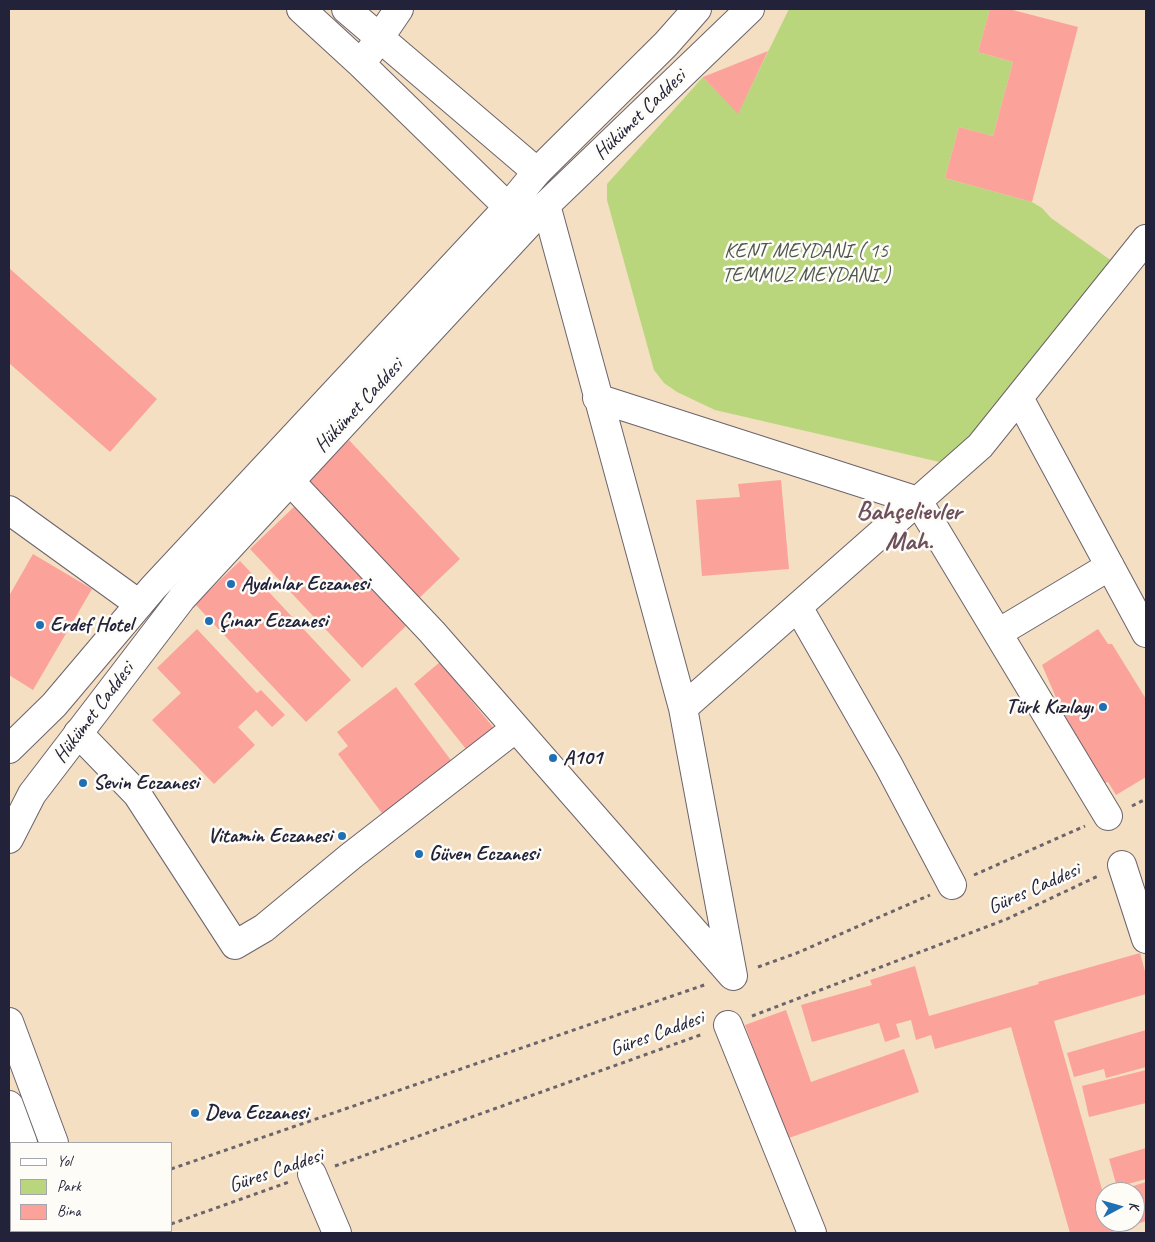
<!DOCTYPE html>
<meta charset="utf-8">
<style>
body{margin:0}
#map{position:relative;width:1155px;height:1242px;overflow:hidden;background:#f4dfc3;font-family:Caveat,sans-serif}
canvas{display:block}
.frame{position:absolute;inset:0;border:10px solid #22223b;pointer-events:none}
.legend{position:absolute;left:10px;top:1142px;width:162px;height:90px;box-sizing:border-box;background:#fdfcf7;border:1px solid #a5a5ac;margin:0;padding:6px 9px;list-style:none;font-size:15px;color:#22223b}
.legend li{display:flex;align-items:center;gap:10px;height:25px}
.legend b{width:25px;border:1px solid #a5a5ac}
.north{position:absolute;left:1095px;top:1182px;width:50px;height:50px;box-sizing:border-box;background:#fdfcf7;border:1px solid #a5a5ac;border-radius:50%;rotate:84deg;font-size:14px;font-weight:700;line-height:20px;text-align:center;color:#22223b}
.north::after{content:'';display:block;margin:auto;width:18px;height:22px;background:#1f6fb2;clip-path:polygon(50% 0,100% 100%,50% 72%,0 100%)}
</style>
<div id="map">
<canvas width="1155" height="1242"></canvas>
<div class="frame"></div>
<ul class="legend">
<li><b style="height:6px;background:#fff"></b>Yol</li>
<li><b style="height:14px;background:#b9d67d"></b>Park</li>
<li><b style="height:14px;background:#fba29b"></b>Bina</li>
</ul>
<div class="north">K</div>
</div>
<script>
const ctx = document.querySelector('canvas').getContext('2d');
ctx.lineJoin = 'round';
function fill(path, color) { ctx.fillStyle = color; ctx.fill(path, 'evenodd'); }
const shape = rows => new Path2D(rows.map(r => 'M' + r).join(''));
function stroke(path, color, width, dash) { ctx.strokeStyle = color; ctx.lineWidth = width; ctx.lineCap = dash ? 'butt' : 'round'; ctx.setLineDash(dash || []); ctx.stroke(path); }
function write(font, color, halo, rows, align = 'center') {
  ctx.font = font + ' Caveat,sans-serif'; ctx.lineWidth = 5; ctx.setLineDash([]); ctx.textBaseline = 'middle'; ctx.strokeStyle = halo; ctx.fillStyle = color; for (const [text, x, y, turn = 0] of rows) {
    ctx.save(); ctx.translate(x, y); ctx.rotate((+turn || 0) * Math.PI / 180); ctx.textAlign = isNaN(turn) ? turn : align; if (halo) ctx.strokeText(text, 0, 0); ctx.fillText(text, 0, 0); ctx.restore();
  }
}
fill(shape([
 [789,9,990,9,978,52,1013,62,993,136,959,127,945,178,1032,202,1042,208,1051,218,1119,266,968,452,944,463,715,410,677,392,664,383,654,370,607,200,607,184,703,77,738,113]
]), '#b9d67d');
fill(shape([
 [990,9,1009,9,1078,27,1032,202,945,178,959,127,993,136,1013,62,978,52],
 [768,51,738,114,703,77],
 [9,268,157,399,110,452,9,363],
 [349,440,460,559,415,602,303,483],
 [781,480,789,569,702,576,696,500,740,497,738,484],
 [295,506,407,625,362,668,250,549],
 [33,554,92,589,33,690,9,675,9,596],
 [240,561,351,680,306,722,195,604],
 [197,629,257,693,261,690,285,715,272,727,256,710,238,727,255,745,214,784,152,720,181,693,157,668],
 [1098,629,1108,644,1112,644,1146,699,1146,777,1116,795,1108,782,1105,783,1064,716,1042,665],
 [440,662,497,732,470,754,414,684],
 [396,687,453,763,384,816,338,754,348,746,337,732],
 [1140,953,1146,975,1146,994,1054,1021,1105,1200,1105,1222,1111,1222,1114,1233,1070,1233,1011,1027,935,1049,931,1035,916,1040,911,1020,896,1024,900,1037,885,1042,879,1023,812,1042,801,1005,872,985,870,980,915,966,929,1016,1039,984,1038,982],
 [786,1010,811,1082,904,1049,919,1092,786,1139,745,1025],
 [1146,1030,1146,1067,1106,1078,1104,1069,1074,1077,1067,1053],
 [1146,1070,1146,1103,1089,1117,1082,1086],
 [1146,1148,1146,1179,1117,1187,1109,1159],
 [1146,1182,1146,1221,1125,1228,1123,1222,1135,1222,1135,1192,1114,1192]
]), '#fba29b');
const street = shape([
 [301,9,361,64,508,207],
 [346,9,537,172],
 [369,53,399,9],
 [546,205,683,708,733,976],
 [597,398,918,501,1108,816],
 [1019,398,1146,633],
 [290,481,432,632,732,975],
 [9,510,139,604],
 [798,607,889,766,952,885],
 [998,633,1110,566],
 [683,708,980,446,1146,239],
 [78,733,137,794,235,945,264,928,351,856,516,728],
 [1122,865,1146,939],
 [728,1025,812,1233],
 [312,1174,337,1233],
 [9,1187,11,1189]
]);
const secondary = shape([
 [9,1022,54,1143],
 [9,1105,23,1143],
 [55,1231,56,1233],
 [86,1231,87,1233]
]);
const primary = shape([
 [9,749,54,705,153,588,508,207,537,172,666,44,697,9],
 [9,839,32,794,182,598,546,205,750,9]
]);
stroke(street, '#6c646b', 30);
stroke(secondary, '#6c646b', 30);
stroke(primary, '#6c646b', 30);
stroke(shape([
 [1132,806,1146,799],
 [974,875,1085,826],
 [758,967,797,953,930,895],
 [752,1016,1007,919,1098,876],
 [335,1166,703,1034],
 [171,1169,707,984],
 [171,1224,289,1182],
 [144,1233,151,1231]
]), '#6c646b', 3, [4, 4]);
stroke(street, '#fff', 28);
stroke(secondary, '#fff', 28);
stroke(primary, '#fff', 28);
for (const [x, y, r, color] of [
 [231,584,5,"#1f6fb2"],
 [209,621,5,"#1f6fb2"],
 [40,625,5,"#1f6fb2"],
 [1103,707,5,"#1f6fb2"],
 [553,758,5,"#1f6fb2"],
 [83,783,5,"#1f6fb2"],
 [342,836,5,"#1f6fb2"],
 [419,854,5,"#1f6fb2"],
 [195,1113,5,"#1f6fb2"]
]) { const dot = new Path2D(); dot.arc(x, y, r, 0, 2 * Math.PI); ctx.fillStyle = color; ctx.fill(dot); stroke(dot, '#fdfcf7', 2); }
write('21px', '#22223b', '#fdfcf7', [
 ["Hükümet Caddesi",640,115,-44],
 ["Hükümet Caddesi",359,406,-47],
 ["Hükümet Caddesi",94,713,-53],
 ["Güres Caddesi",1034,889,-24],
 ["Güres Caddesi",657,1034,-20],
 ["Güres Caddesi",276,1171,-19]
]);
write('21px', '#4f584f', '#fdfcf7', [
 ["KENT MEYDANI ( 15",806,251],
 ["TEMMUZ MEYDANI )",806,275]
]);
write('bold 21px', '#22223b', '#fdfcf7', [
 ["Aydınlar Eczanesi",241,584],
 ["Çınar Eczanesi",219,621],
 ["Erdef Hotel",50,625],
 ["Türk Kızılayı",1093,707,"right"],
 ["A101",563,758],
 ["Sevin Eczanesi",93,783],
 ["Vitamin Eczanesi",332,836,"right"],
 ["Güven Eczanesi",429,854],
 ["Deva Eczanesi",205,1113]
], 'left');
write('bold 26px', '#6e4f5d', '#fdfcf7', [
 ["Bahçelievler",909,512],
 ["Mah.",909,542]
]);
</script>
